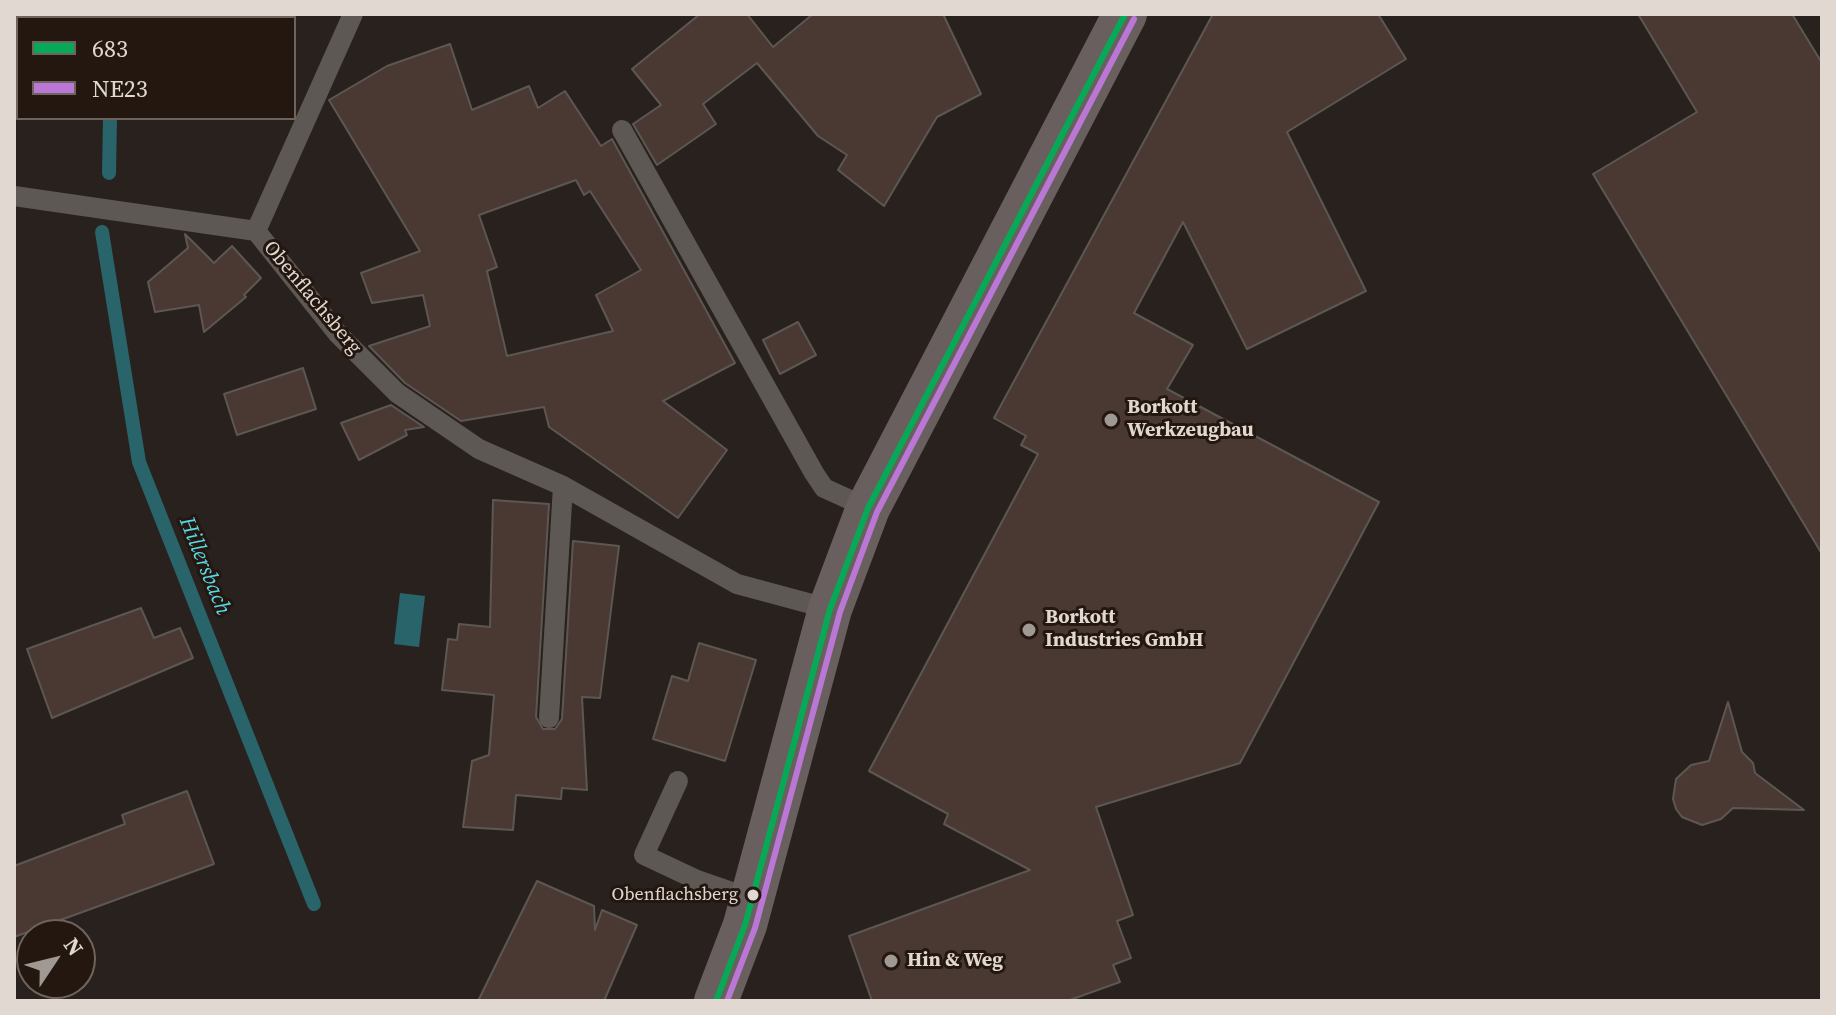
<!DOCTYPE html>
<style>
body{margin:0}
#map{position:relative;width:1836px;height:1015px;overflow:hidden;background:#28211d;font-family:"Source Serif 4",serif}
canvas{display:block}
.frame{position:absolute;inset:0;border:16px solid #e1d8d2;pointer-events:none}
.legend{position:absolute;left:16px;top:16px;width:280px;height:104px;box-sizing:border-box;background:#23170f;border:2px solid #6f645d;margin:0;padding:10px 14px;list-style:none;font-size:24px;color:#e1d8d2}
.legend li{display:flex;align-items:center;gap:16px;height:40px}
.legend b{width:40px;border:2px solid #6f645d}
.north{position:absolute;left:16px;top:919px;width:80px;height:80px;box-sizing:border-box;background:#23170f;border:2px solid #6f645d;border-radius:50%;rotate:55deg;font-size:22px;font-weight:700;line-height:32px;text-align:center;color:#e1d8d2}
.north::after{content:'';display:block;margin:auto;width:28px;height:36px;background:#a09893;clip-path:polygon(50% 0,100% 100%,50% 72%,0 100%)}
</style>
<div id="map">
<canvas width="1836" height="1015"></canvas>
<div class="frame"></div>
<ul class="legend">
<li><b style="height:10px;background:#06aa56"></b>683</li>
<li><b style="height:10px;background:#ba77d6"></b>NE23</li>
</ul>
<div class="north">N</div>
</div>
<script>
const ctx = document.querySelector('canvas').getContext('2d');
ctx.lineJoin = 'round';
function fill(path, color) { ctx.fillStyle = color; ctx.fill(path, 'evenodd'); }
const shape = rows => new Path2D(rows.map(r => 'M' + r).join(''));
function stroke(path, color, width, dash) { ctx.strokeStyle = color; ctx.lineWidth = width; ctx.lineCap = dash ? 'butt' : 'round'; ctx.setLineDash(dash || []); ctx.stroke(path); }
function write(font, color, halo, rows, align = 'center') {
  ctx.font = font + ' "Source Serif 4",serif'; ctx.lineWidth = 6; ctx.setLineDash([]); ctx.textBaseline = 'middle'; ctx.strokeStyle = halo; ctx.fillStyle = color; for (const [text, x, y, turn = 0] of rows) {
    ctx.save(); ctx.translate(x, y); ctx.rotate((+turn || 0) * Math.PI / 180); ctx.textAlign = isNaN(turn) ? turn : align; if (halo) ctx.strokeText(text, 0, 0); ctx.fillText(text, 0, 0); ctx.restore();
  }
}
fill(shape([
 [400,593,425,596,419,647,394,644]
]), '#28646a');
stroke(shape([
 [112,18,112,14],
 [109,173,110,118],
 [102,232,139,462,314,904]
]), '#28646a', 14);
const building = shape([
 [700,14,747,14,773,47,813,14,943,14,981,94,937,117,884,206,838,170,847,155,818,136,757,63,703,104,716,124,657,165,633,124,661,105,632,69,700,14],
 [1213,14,1378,14,1406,59,1287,132,1366,291,1247,349,1183,222,1134,313,1193,345,1167,389,1379,502,1240,763,1096,807,1133,915,1117,921,1131,958,1113,965,1120,982,1067,1001,872,1001,849,936,1030,870,944,824,948,814,869,771,1038,454,1021,445,1026,436,994,418,1213,14],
 [1638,14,1792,14,1822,63,1822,554,1593,174,1697,112,1638,14],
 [450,44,472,110,529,86,538,108,565,91,601,146,612,139,735,363,663,401,727,450,678,518,549,427,544,407,461,421,405,383,369,346,430,326,423,295,372,303,361,273,420,251,329,100,387,66,450,44],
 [576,180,584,195,590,191,641,270,596,295,613,331,507,356,487,271,497,267,479,215,576,180],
 [185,234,214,263,232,246,261,278,244,295,246,297,204,332,199,305,155,312,148,282,188,248,185,234],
 [798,322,816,355,780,374,763,340,798,322],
 [303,368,316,409,237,435,224,394,303,368],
 [391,405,424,427,405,430,407,435,359,460,341,423,391,405],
 [493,500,549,504,536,717,543,729,555,729,562,719,573,541,619,546,600,698,582,697,587,790,562,788,561,799,516,795,513,830,463,827,472,761,489,755,494,695,442,690,448,639,457,640,459,624,490,627,493,500],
 [141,608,154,638,180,628,193,658,52,718,27,649,141,608],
 [699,643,756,660,725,761,653,739,672,676,688,681,699,643],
 [1728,702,1742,752,1753,763,1755,773,1804,810,1733,808,1721,819,1702,825,1682,817,1676,809,1673,799,1676,779,1691,765,1709,761,1728,702],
 [187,791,214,864,14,937,14,866,125,824,122,815,187,791],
 [537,881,594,906,595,930,602,910,637,925,604,1001,478,1001,537,881]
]);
fill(building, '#4a3932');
stroke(building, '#5d5753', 2);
stroke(shape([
 [622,130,814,473,824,488,868,508],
 [14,196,256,231,338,334,397,393,479,449,563,486,737,584,830,609],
 [256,231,353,14],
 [549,718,563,486],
 [678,781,644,855,697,880,752,899]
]), '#5e5854', 20);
stroke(shape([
 [716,1001,745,925,830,609,868,508,1125,14]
]), '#695f5e', 44);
stroke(shape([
 [716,1001,745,925,830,609,868,508,1125,14]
]), '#06aa56', 6);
stroke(shape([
 [727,1001,755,928,840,612,877,512,1134,19]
]), '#ba77d6', 6);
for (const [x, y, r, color] of [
 [1111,420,8,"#a09893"],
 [1029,630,8,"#a09893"],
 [753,895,7,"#e1d8d2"],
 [891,961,8,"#a09893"]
]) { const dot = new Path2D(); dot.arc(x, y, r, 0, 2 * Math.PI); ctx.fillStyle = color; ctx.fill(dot); stroke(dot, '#23170f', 3); }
write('18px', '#e1d8d2', '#23170f', [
 ["Obenflachsberg",738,895]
], 'right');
write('20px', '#e1d8d2', '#23170f', [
 ["Obenflachsberg",312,298,50]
]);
write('bold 20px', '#e1d8d2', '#23170f', [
 ["Borkott",1127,408],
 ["Werkzeugbau",1127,431],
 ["Borkott",1045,618],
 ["Industries GmbH",1045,641],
 ["Hin & Weg",907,961]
], 'left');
write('italic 22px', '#58d9e8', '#23170f', [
 ["Hillersbach",204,566,68]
]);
</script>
